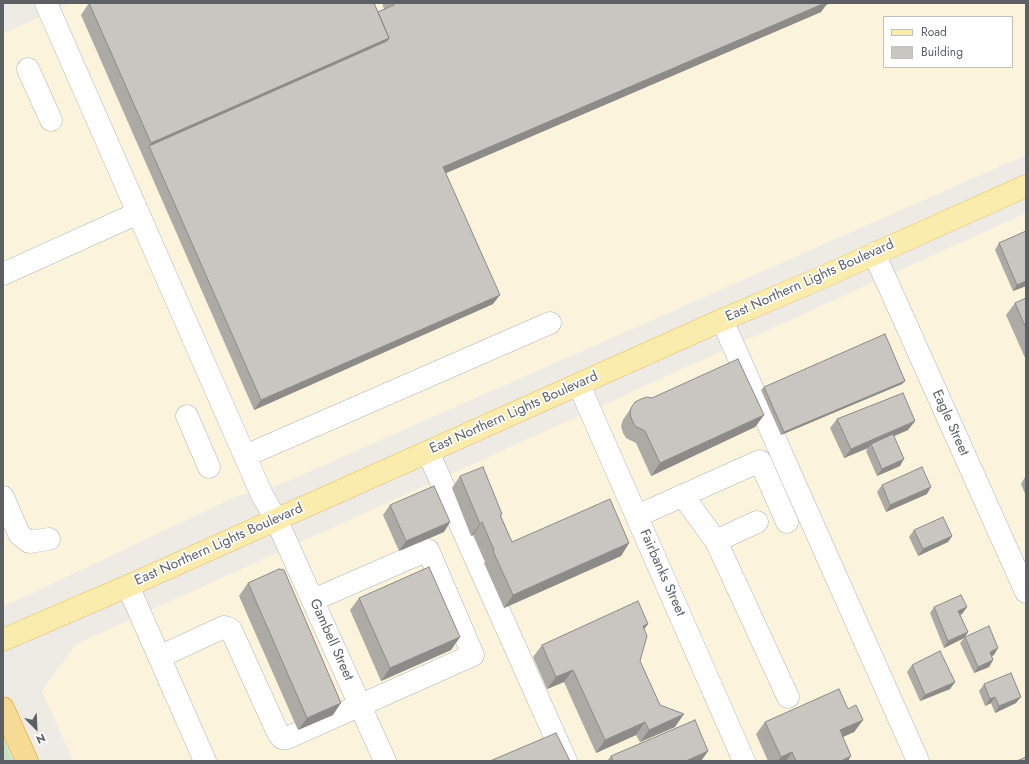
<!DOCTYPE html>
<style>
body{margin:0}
#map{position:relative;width:1029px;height:764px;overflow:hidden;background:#edebe4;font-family:Jost,sans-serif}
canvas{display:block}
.frame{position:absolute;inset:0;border:4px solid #5c5f64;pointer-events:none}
.legend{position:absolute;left:883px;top:16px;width:130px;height:52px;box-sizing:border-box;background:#fff;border:1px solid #bebfc1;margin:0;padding:5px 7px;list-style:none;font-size:12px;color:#5c5f64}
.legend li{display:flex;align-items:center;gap:8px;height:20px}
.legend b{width:20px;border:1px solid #bebfc1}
.north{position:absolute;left:16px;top:708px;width:40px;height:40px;-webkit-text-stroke:3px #fff;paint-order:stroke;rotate:156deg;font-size:11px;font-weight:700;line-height:16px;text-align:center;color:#5c5f64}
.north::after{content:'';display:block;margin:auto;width:14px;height:18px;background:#5c5f64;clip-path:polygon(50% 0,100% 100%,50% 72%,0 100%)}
</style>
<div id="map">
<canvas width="1029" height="764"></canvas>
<div class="frame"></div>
<ul class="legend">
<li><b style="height:5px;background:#f9ecad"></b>Road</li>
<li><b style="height:11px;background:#c9c6c1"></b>Building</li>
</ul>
<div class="north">N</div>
</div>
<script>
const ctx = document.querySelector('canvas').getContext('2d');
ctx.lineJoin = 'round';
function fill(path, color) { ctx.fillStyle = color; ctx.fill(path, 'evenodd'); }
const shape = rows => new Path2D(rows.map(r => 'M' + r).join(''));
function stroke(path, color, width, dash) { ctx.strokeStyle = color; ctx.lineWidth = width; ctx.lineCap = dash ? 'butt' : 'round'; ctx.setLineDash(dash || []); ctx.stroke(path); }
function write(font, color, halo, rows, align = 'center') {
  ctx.font = font + ' Jost,sans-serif'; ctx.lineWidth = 3.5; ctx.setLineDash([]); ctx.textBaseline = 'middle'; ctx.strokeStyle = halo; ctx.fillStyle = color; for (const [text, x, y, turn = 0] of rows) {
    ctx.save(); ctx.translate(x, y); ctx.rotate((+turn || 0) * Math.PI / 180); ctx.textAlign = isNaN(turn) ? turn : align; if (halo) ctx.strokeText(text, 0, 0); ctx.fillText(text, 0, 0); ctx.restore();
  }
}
fill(shape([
 [70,3,1026,3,1026,155,279,485,235,497,3,607,3,34],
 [884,17,1012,17,1012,67,884,67],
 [1026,213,1026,761,73,761,42,691,76,644]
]), '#fbf3db');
fill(shape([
 [3,738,13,761,3,761]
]), '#c3e3c2');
const minor = shape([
 [46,3,262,495,276,519,385,761],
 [28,69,51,120],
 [874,253,1026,592],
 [3,274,138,213],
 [722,320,918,761],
 [579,385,744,761],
 [187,416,209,467],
 [428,452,566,761],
 [245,456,550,323],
 [683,496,716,541,788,697],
 [3,497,19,534,29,542,49,539],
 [637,516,760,461,787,522],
 [716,541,757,522],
 [128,586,205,761],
 [159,657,224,627,228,628,231,630,278,733,282,738,287,738,473,655,428,550,313,600]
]);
const major = shape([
 [3,640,128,586,722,320,814,281,1026,186]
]);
const highway = shape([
 [3,708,27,761]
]);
stroke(minor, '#b1b4b8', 23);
stroke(major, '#e7c063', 23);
stroke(highway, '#e19d10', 23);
stroke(minor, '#fff', 22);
stroke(major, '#f9ecad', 22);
stroke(highway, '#f5db93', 22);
fill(shape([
 [89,3,378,12,384,9,382,3,830,3,826,5,821,12,446,173,493,304,254,410,81,15],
 [1026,231,1026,286,1013,291,995,250,999,243],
 [1026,298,1026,360,1006,315,1015,303],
 [905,381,902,384,781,435,761,390,764,387],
 [635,402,764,415,755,427,651,476,636,443,626,438,623,433,621,426,623,420],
 [837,419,915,421,908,430,894,436,900,466,877,476,866,451,868,448,844,458,830,428],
 [460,476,501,516,512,542,629,543,621,556,504,608,484,563,485,562,473,535,471,536,452,488],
 [1025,477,1026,477,1026,496,1021,484],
 [882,485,927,494,886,512,877,492],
 [390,505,450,522,444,532,399,551,383,515],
 [914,530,952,536,948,542,918,556,909,537],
 [248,583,333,715,298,730,239,596],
 [359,598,460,637,451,650,381,681,350,610],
 [934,607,967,607,962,614,960,615,968,632,964,638,944,648,930,613],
 [648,624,644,629,640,661,660,705,675,727,640,742,636,735,596,753,564,682,547,689,533,657,542,645],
 [965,637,994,655,992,656,993,660,989,667,974,673,960,643],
 [912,665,955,682,950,689,920,701,907,672],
 [984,684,1016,703,995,713,991,703,985,706,979,691],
 [848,709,863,720,854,732,843,737,848,761,768,761,756,734,765,722],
 [708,751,701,761,607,761,611,756]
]), '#adaaa6');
fill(shape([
 [822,3,830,3,826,5,821,12,437,177,443,167],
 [389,38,381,50,149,146,151,143],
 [1026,281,1026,286,1013,291,1017,285],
 [500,295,493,304,254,410,261,400],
 [905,381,902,384,781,435,784,432],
 [764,415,755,427,651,476,660,463],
 [915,421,908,430,871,446,871,444,868,448,844,458,851,449],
 [904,459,900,466,877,476,882,469],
 [931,487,927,494,886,512,890,505],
 [450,522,444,532,399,551,406,541],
 [482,522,473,535,471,536,480,524],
 [952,536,948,542,918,556,923,549],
 [629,543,621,556,504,608,513,595],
 [967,607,962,614,953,618,958,611],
 [648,624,639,636,643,626],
 [968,632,964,638,944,648,948,641],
 [460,637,451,650,381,681,390,668],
 [998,648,994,655,985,659,990,652],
 [993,660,989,667,974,673,978,667],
 [573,670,564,682,547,689,556,677],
 [955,682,950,689,920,701,925,695],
 [995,697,991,703,985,706,990,699],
 [1021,697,1016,703,995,713,999,706],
 [341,703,333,715,298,730,307,718],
 [684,714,675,727,640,742,649,730],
 [863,720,854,732,831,742,840,730],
 [645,722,636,735,596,753,605,740],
 [708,751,701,761,686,761],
 [792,752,786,761,778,761,781,757],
 [851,756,848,761,841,761]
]), '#8d8b87');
const building = shape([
 [89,3,374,3,389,38,151,143,89,3],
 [393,3,825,3,443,167,500,295,261,400,149,146,387,41,389,38,378,12,394,5,393,3],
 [1026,231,1026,281,1017,285,999,243,1026,231],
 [1026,298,1026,328,1015,303,1026,298],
 [885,334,905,381,784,432,764,387,885,334],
 [738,359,764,415,660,463,645,431,635,426,632,420,630,414,631,408,635,402,641,399,647,397,652,398,738,359],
 [903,393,915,421,851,449,837,419,903,393],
 [893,434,904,459,882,469,871,444,893,434],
 [483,467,502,514,500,515,512,542,610,499,629,543,513,595,493,551,494,550,482,522,480,524,460,476,483,467],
 [922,467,931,487,890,505,882,485,922,467],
 [434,486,450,522,406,541,390,505,434,486],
 [943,517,952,536,923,549,914,530,943,517],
 [429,567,460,637,390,668,359,598,429,567],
 [279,569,284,570,341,703,307,718,248,583,279,569],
 [961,595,967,607,958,611,968,632,948,641,934,607,961,595],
 [638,601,648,624,643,626,647,636,640,661,660,705,684,714,649,730,645,722,605,740,573,670,556,677,542,645,638,601],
 [989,626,998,648,990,652,993,660,978,667,965,637,989,626],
 [940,651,955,682,925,695,912,665,940,651],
 [1011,673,1021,697,999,706,995,697,990,699,984,684,1011,673],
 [839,689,848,709,856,705,863,720,840,730,851,756,841,761,796,761,792,752,781,757,765,722,839,689],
 [695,720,708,751,686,761,613,761,611,756,695,720],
 [556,733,570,761,490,761,556,733],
 [1026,757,1026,761,1017,761,1026,757]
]);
fill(building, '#c9c6c1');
stroke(building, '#8d8b87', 1);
write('14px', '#5c5f64', '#fff', [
 ["East Northern Lights Boulevard",810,281,-24],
 ["East Northern Lights Boulevard",514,413,-24],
 ["Eagle Street",950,423,66],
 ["East Northern Lights Boulevard",219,545,-24],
 ["Fairbanks Street",662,573,66],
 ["Gambell Street",331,640,66]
]);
</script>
